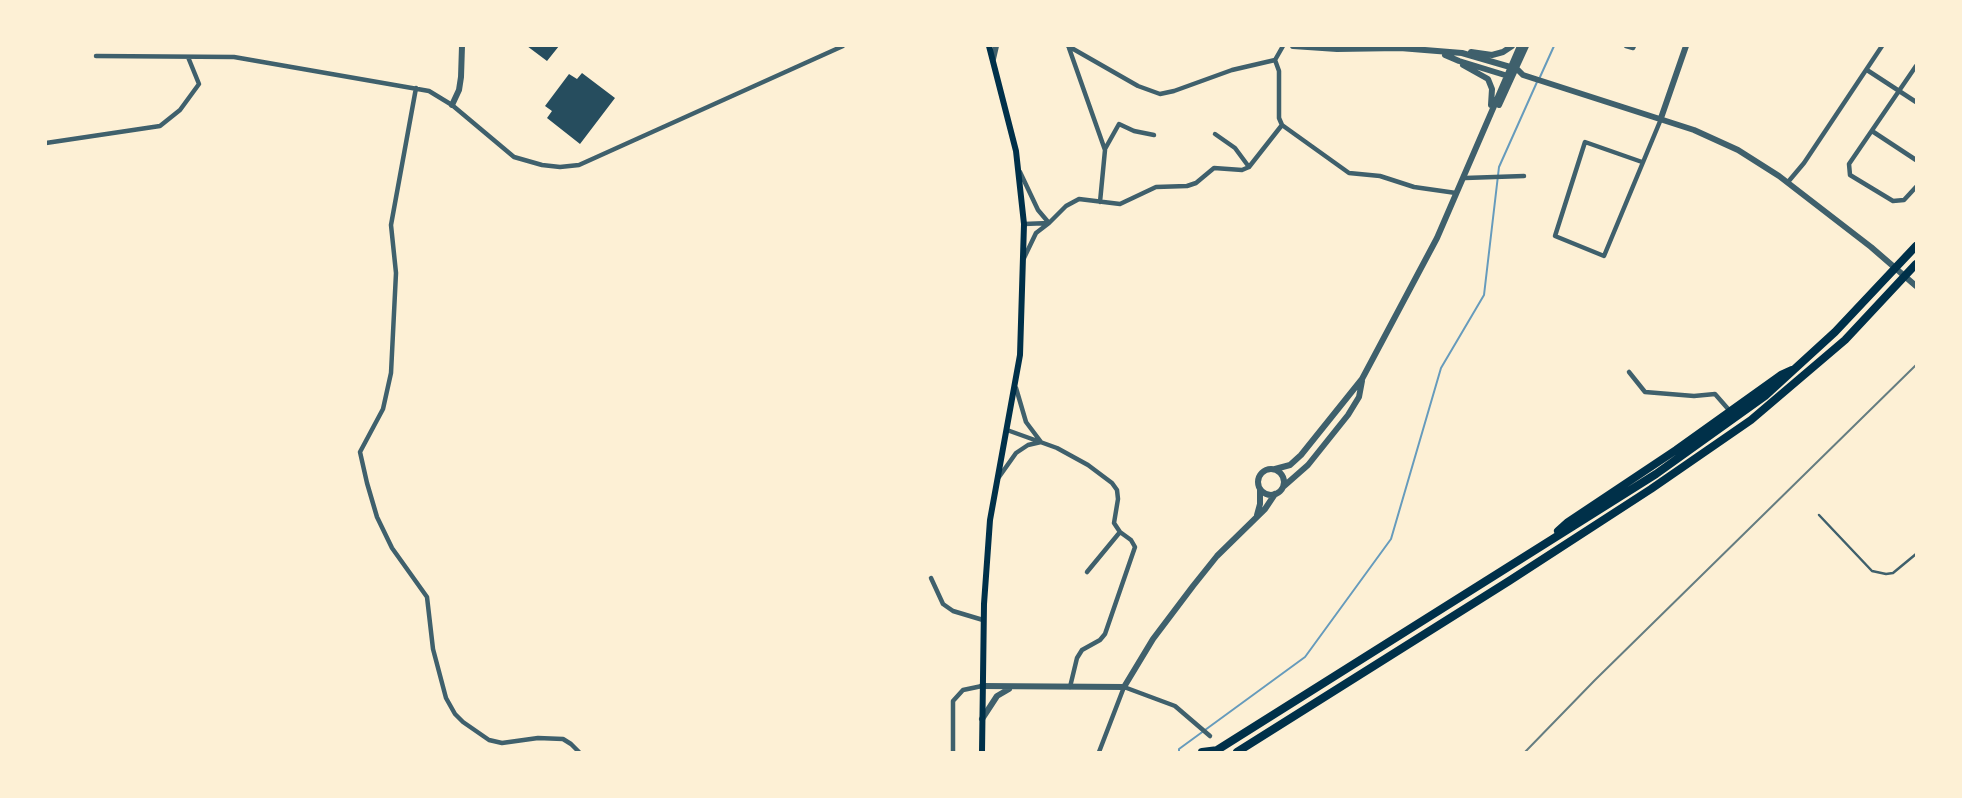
<!DOCTYPE html>
<style>
body{margin:0}
#map{position:relative;width:1962px;height:798px;overflow:hidden;background:#fdf0d5;font-family:Arial,sans-serif}
canvas{display:block}
.frame{position:absolute;inset:0;border:47px solid #fdf0d5;pointer-events:none}
</style>
<div id="map">
<canvas width="1962" height="798"></canvas>
<div class="frame"></div>
</div>
<script>
const ctx = document.querySelector('canvas').getContext('2d');
ctx.lineJoin = 'round';
const shape = rows => new Path2D(rows.map(r => 'M' + r).join(''));
function stroke(path, color, width, dash) { ctx.strokeStyle = color; ctx.lineWidth = width; ctx.lineCap = dash ? 'butt' : 'round'; ctx.setLineDash(dash || []); ctx.stroke(path); }
function fill(path, color) { ctx.fillStyle = color; ctx.fill(path, 'evenodd'); }
stroke(shape([
 [1540,77,1554,46],
 [1179,752,1179,749,1305,657,1391,539,1441,368,1484,295,1499,167,1537,82]
]), '#669bbc', 2);
fill(shape([
 [527,46,559,46,547,61],
 [582,73,615,98,580,144,547,118,552,111,545,106,569,74,577,79]
]), '#264d5e');
stroke(shape([
 [1819,515,1872,571,1886,574,1893,573,1916,554]
]), '#3f606c', 2.5);
stroke(shape([
 [1068,46,1138,86,1160,94,1174,91,1232,70,1275,60,1283,46],
 [1626,46,1633,48,1634,46],
 [1069,48,1105,150,1100,202],
 [96,56,234,57,429,91,452,105,514,157,542,165,560,167,579,165,843,46],
 [1275,60,1279,71,1279,118,1282,125],
 [1916,66,1849,164,1850,175,1893,201,1904,200,1916,187],
 [1867,70,1916,102],
 [416,88,391,225,396,273,391,373,383,409,360,452,367,483,377,517,392,548,427,597,433,649,446,698,455,714,463,722,489,740,502,743,538,738,563,739,571,744,579,752],
 [1872,131,1916,160],
 [1215,134,1235,148,1249,167],
 [46,143,160,126,180,110,199,84,188,57],
 [1105,149,1119,124,1134,131,1154,135],
 [1642,162,1585,142,1555,236,1604,256,1661,119],
 [1020,172,1038,210,1049,223,1036,233,1024,258],
 [1465,178,1524,176],
 [1788,182,1804,163,1882,46],
 [1024,224,1049,223,1066,206,1079,199,1120,204,1156,187,1187,186,1196,183,1214,168,1242,170,1249,167,1282,125,1349,173,1380,176,1414,187,1456,193],
 [1629,372,1645,392,1694,396,1715,394,1729,410],
 [1007,430,1057,448,1088,465,1112,483,1117,490,1118,499,1114,523,1120,532,1131,540,1135,547,1105,634,1100,640,1082,650,1077,658,1070,687],
 [999,477,1016,453,1028,445,1041,442,1026,422,1016,388],
 [1087,572,1120,532],
 [931,578,943,604,953,611,983,620],
 [953,752,953,701,963,690,982,686],
 [1099,752,1124,687,1175,706,1210,736]
]), '#3f606c', 4.5);
stroke(shape([
 [1293,46,1337,49,1400,48,1462,53,1517,69,1523,75,1694,130,1738,150,1779,176,1871,247,1916,286],
 [1471,52,1492,55,1503,52,1512,46],
 [1445,55,1459,61,1508,76],
 [993,59,996,46],
 [1463,65,1488,79,1492,89,1491,105],
 [452,105,459,90,461,77,462,46],
 [1499,105,1526,46],
 [1661,118,1686,46],
 [1275,469,1290,465,1301,455,1362,379,1437,238,1520,46],
 '1258 482a13 13 0 1 1 26 0a13 13 0 1 1-26 0Z',
 [1283,487,1308,465,1348,415,1359,397,1362,381],
 [1257,515,1260,504,1260,489],
 [982,686,1124,687,1153,639,1193,586,1217,556,1265,509,1275,494],
 [982,719,997,696,1009,689]
]), '#3f606c', 6);
stroke(shape([
 [982,752,984,604,990,520,1020,355,1024,224,1016,151,989,46]
]), '#003049', 6);
stroke(shape([
 [1558,531,1568,522,1676,450,1781,375,1792,370],
 [1202,752,1218,750],
 [1214,752,1656,474,1765,396,1835,332,1916,246],
 [1237,752,1509,581,1651,489,1751,420,1845,340,1916,264]
]), '#003049', 8);
stroke(shape([
 [1525,752,1595,680,1916,365]
]), '#657d81', 2);
</script>
